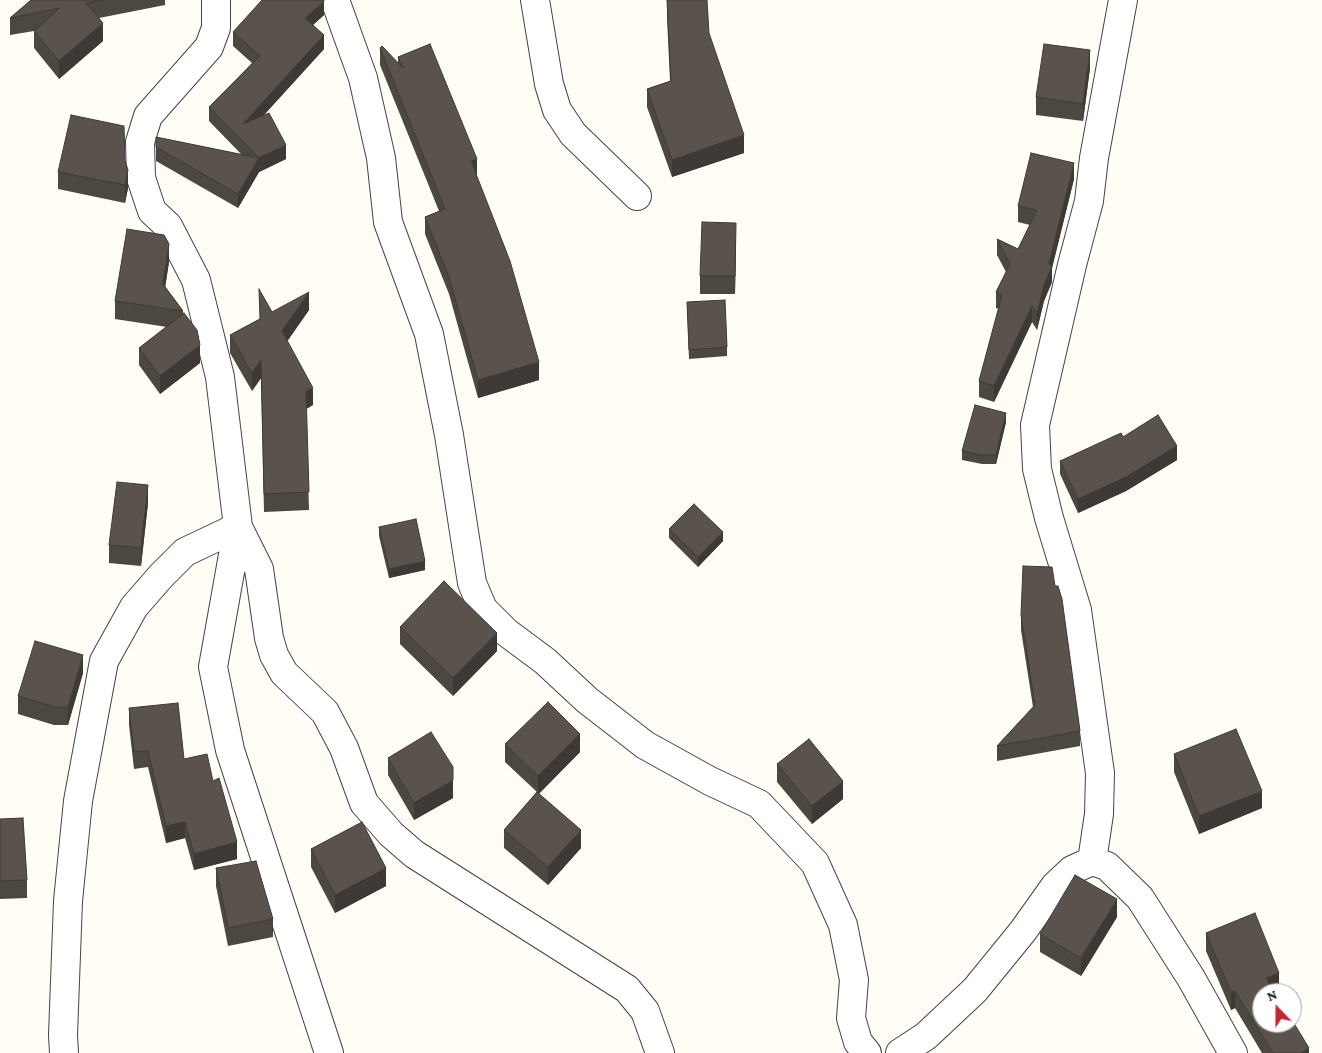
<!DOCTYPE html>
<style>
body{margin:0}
#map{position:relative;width:1322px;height:1053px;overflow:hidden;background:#fffdf5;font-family:"Crimson Pro",serif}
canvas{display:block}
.north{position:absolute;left:1252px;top:983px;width:50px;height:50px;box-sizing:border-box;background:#fff;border:1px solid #a0a0a0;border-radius:50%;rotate:338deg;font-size:14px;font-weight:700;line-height:20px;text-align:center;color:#111}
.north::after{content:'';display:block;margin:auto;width:18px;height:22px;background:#c4262e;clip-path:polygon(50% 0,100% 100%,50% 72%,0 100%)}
</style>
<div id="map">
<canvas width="1322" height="1053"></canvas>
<div class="north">N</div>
</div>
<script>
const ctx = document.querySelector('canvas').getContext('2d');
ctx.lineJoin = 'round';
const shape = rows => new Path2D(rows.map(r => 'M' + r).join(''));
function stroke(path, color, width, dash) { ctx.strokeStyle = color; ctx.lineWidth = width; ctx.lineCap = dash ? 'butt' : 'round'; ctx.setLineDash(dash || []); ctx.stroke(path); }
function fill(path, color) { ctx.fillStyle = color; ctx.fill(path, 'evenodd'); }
const minor = shape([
 [216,0,216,28,209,47,148,116,140,142,141,178,152,211,168,226,196,280,220,377,238,527,213,667,230,750,329,1053],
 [335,0,363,78,381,158,388,222,429,334,449,435,472,583,483,609,506,632,545,661,587,700,645,745,710,781,759,804,815,863,843,925,854,980,851,1018,858,1042,867,1053],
 [535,0,549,84,557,110,573,134,637,196],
 [1092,861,1099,814,1100,773,1077,610,1049,518,1037,469,1035,425,1072,265,1089,201,1094,158,1123,0],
 [64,1053,63,1035,68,901,78,801,104,661,134,607,161,576,185,552,238,527,259,569,269,638,274,655,284,673,325,712,344,748,364,803,391,834,414,854,627,989,645,1011,660,1053],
 [900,1053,926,1036,975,990,1023,931,1055,886,1072,870,1092,861,1107,866,1140,898,1191,978,1233,1053]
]);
stroke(minor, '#444', 30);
stroke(minor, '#fff', 28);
fill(shape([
 [31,0,165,0,165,5,99,18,103,41,59,79,34,48,34,31,10,35,10,18],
 [667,0,709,33,744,153,672,177,647,107,647,89,670,81,667,17],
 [324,15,313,25,324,49,263,116,286,159,259,172,238,208,156,161,156,137,242,155,209,121,209,107,252,63,233,46,233,32],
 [380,48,398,64,398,57,477,177,539,380,478,398,449,294,425,234,425,217,439,211,380,65],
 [1090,68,1083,121,1036,115,1036,97],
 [125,161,128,188,125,203,58,189,58,172],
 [1074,179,1052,268,1052,282,1044,301,1037,330,1032,322,994,402,979,397,979,381,999,309,996,308,996,292,1006,272,997,255,997,239,1018,249,1030,225,1018,222,1018,206],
 [736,241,735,294,700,294,700,276],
 [169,262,165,287,183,311,183,314,200,363,160,394,139,365,139,348,167,327,115,319,115,301],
 [687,302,727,347,727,356,689,359],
 [309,310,287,341,313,405,306,409,309,510,264,512,261,378,252,391,230,353,230,335,272,312],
 [1006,422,996,464,982,464,962,460,962,451],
 [1123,437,1177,460,1126,491,1078,513,1060,474,1060,461],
 [148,503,141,566,109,563,109,545],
 [379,527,425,570,389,578,379,536],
 [669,529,723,541,698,567,669,538],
 [1021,615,1080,731,1080,746,997,761,997,746,1033,707,1021,630],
 [400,627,497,651,453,696,400,644],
 [83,673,68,725,54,725,18,714,18,696],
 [129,708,184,759,213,781,237,859,194,870,185,838,166,843,148,767,134,769,129,725],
 [505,744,580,752,539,794,581,848,548,885,504,848,504,830,537,792,505,762],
 [1174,754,1262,808,1199,834,1174,772],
 [388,758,453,798,414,820,388,775],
 [777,764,843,799,812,824,777,782],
 [0,819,27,880,27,898,0,899],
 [311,849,386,886,335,913,311,867],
 [216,868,273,919,273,937,228,946,216,886],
 [1117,917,1081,976,1040,952,1040,934],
 [1206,933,1279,991,1275,992,1309,1053,1262,1053,1235,1008,1231,1010,1206,951]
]), '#4d4742');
fill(shape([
 [324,1,324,15,305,32,305,18],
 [103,23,103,41,59,79,59,61],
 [324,35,324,49,243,138,243,124],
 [1090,50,1090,68,1083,121,1083,104],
 [744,135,744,153,672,177,672,160],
 [286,145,286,159,259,172,238,208,238,194,259,158],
 [477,159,477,177,471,161],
 [1074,163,1074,179,1052,268,1052,282,1044,301,1037,330,1037,314],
 [128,170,128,188,125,203,125,185],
 [736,223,736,241,735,294,735,276],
 [169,244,169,262,163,301,163,284],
 [309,292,309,310,282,349,282,331],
 [1032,306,1032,322,994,402,994,386],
 [200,345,200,363,160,394,160,376],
 [261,360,261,378,252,391,252,373],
 [539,362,539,380,478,398,478,380],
 [313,388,313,405,306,409,306,391],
 [1006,413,1006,422,996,464,996,455],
 [1177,446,1177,460,1126,491,1078,513,1078,499],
 [148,485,148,503,141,566,141,548],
 [723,532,723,541,698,567,698,557],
 [425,561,425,570,389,578,389,569],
 [497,633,497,651,453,696,453,678],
 [83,655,83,673,68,725,68,707],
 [580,734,580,752,538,794,538,776],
 [453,780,453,798,414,820,414,803],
 [843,781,843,799,812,824,812,806],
 [1262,791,1262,808,1199,834,1199,816],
 [185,822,185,838,166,843,166,826],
 [581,830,581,848,548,885,548,867],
 [237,842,237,859,194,870,194,854],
 [386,868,386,886,335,913,335,895],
 [1117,899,1117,917,1081,976,1081,958],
 [1279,973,1279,991,1273,993,1266,978],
 [1235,991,1235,1008,1231,1010,1231,992],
 [1309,1048,1309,1053,1301,1053]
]), '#3f3936');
const building = shape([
 [31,0,101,0,86,3,103,23,59,61,34,31,60,8,10,18,31,0],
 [262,0,324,0,324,1,305,18,324,35,243,124,269,113,286,145,259,158,238,194,156,147,156,137,259,158,209,107,260,56,233,32,262,0],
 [667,0,707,0,709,33,744,135,672,160,647,89,671,81,667,0],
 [430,44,477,159,471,161,510,261,539,362,478,380,449,277,425,217,445,209,380,48,382,46,403,68,398,57,430,44],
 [1044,44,1090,50,1083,104,1036,97,1044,44],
 [71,115,124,126,125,161,128,170,125,185,58,172,71,115],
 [1031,153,1074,163,1049,264,1052,266,1044,285,1037,314,1032,306,994,386,979,381,1002,295,996,292,1010,264,997,239,1018,249,1037,210,1018,206,1031,153],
 [702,222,736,223,735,276,700,276,702,222],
 [127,229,164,235,169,244,163,284,183,311,115,301,127,229],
 [259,289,272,312,309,292,282,331,313,388,306,391,309,492,264,494,261,360,252,373,230,335,260,319,259,289],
 [725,300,727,347,689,350,687,302,725,300],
 [184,313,197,330,200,345,160,376,139,348,184,313],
 [975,405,1006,413,996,455,982,455,962,451,975,405],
 [1158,415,1177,446,1126,477,1078,499,1060,461,1121,433,1123,437,1158,415],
 [117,482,148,485,141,548,109,545,117,482],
 [694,504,723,532,698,557,669,529,694,504],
 [416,519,425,561,389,569,379,527,416,519],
 [1023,566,1052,567,1055,586,1058,586,1062,599,1080,731,997,746,1035,705,1021,615,1023,566],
 [444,581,497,633,453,678,400,627,444,581],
 [35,641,83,655,68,707,54,707,18,696,35,641],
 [548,702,580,734,538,776,505,744,548,702],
 [178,703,184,759,207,754,213,781,219,778,237,842,194,854,185,822,166,826,148,751,134,752,129,708,178,703],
 [1236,729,1262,791,1199,816,1174,754,1236,729],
 [431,732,453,767,453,780,414,803,388,758,431,732],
 [809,739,843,781,812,806,777,764,809,739],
 [537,792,581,830,548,867,504,830,537,792],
 [23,818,27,880,0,881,0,819,23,818],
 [362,822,386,868,335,895,311,849,362,822],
 [256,861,273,919,228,928,216,868,256,861],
 [1075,875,1117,899,1081,958,1040,934,1075,875],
 [1255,913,1279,973,1266,978,1275,993,1262,993,1262,1023,1292,1023,1292,1020,1309,1048,1301,1053,1273,1053,1235,991,1231,992,1206,933,1255,913]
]);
fill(building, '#5a524d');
stroke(building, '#3f3936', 1);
</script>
